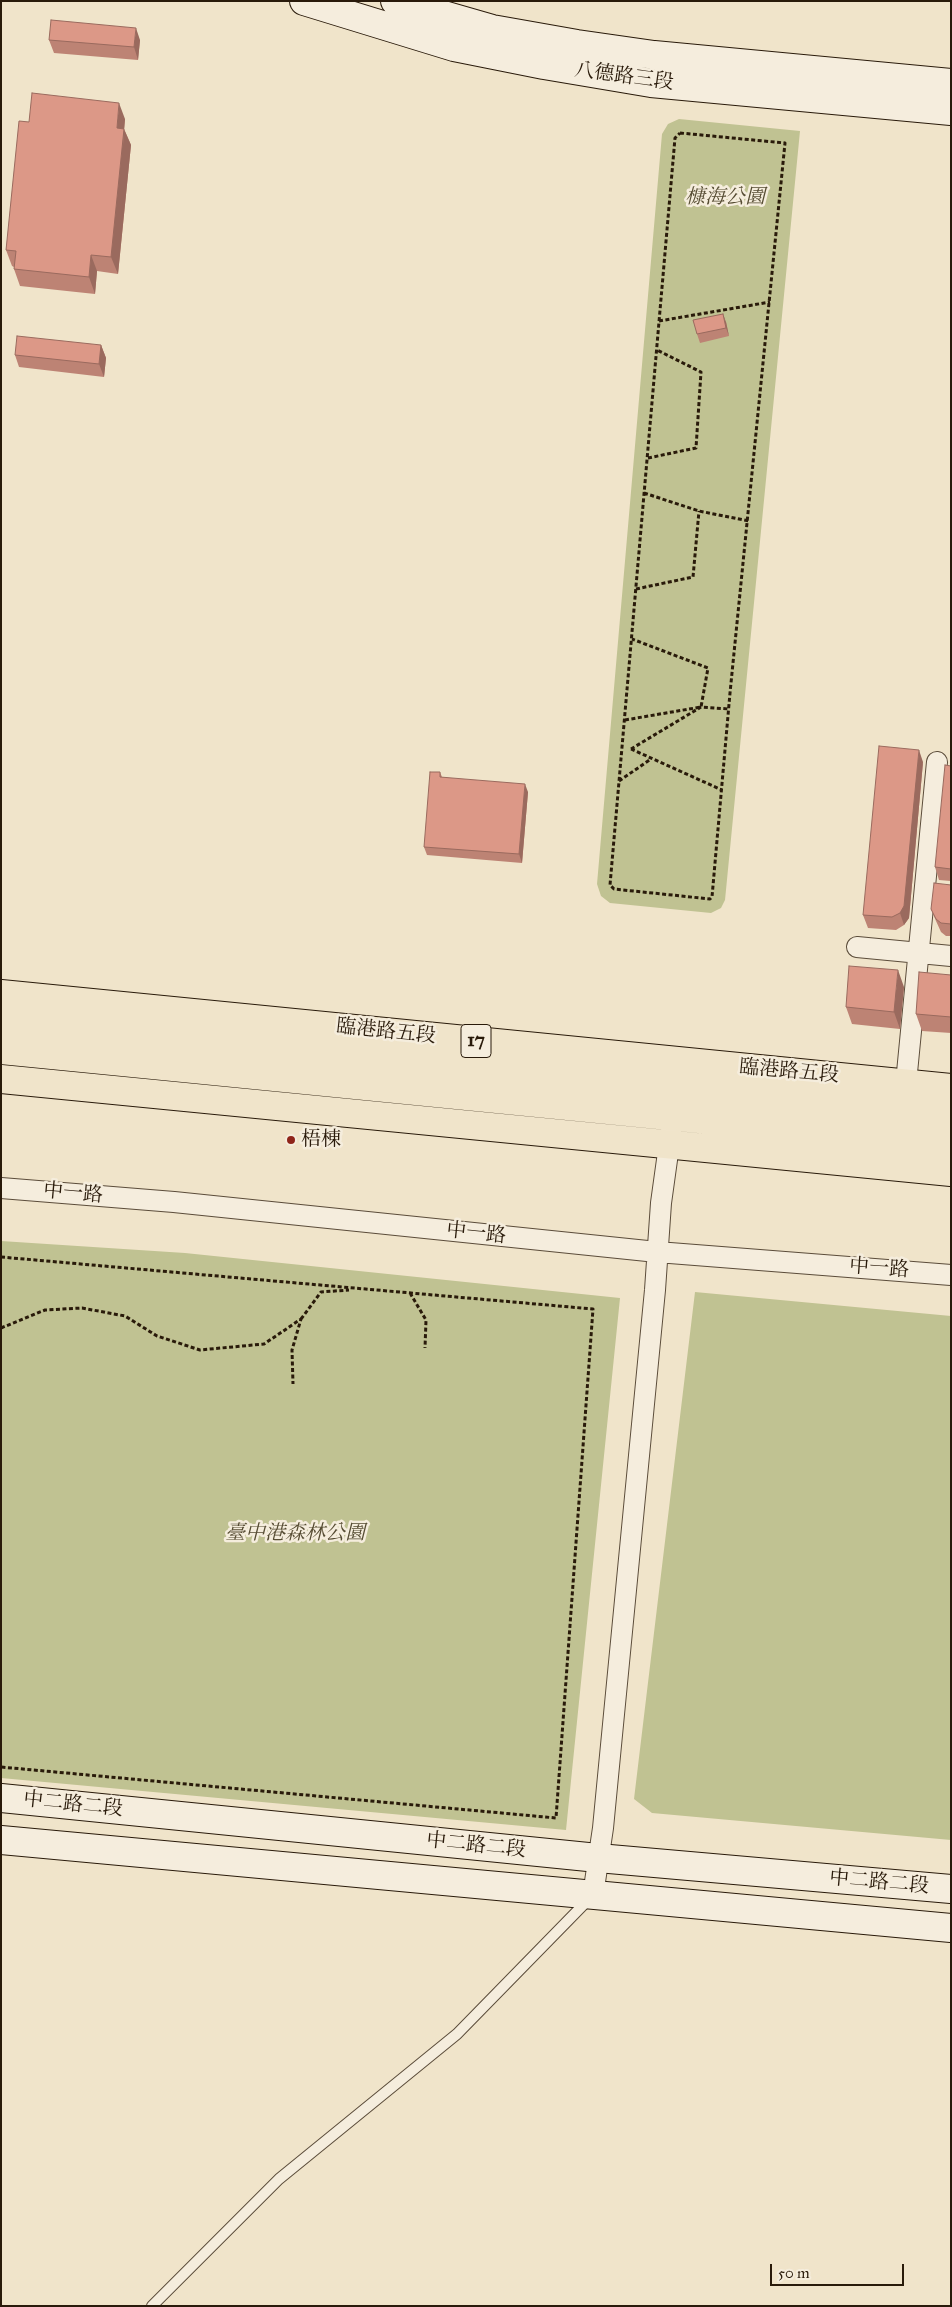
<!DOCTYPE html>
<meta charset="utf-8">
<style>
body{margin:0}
#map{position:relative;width:952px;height:2307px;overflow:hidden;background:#f0e4ca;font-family:"IM FELL Great Primer",serif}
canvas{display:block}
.frame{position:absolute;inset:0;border:2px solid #291a0a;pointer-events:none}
.scale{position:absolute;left:770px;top:2264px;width:134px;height:22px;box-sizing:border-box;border:2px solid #291a0a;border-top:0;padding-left:6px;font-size:15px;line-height:18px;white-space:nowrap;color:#291a0a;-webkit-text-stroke:4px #f5eddd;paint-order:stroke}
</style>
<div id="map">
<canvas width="952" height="2307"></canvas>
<div class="frame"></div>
<div class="scale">50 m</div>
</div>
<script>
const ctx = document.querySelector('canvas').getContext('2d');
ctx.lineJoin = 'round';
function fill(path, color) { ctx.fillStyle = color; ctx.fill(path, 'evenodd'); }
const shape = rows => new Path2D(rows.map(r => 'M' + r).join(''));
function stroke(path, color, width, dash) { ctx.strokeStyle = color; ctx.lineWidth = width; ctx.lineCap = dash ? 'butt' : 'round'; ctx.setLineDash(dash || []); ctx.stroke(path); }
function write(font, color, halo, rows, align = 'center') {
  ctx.font = font + ' "IM FELL Great Primer","Noto Serif TC",serif'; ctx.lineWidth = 5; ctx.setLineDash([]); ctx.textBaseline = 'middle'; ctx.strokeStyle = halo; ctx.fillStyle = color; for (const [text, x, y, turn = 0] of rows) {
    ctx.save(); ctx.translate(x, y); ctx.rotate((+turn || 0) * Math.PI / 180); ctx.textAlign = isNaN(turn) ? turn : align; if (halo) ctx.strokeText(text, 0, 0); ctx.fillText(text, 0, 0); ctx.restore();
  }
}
fill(shape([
 [679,119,800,131,725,900,721,908,711,913,610,903,601,896,597,884,662,134,668,124],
 [1,1241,185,1253,620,1298,566,1830,1,1778],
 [695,1292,951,1316,951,1840,652,1813,634,1799]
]), '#c0c292');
const lane = shape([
 [152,2306,279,2179,457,2034,590,1898]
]);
const street = shape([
 [857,947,951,956],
 [906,1083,937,762],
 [1,1188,174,1202,657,1252,951,1275],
 [593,1895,603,1828,655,1290,661,1203,671,1131]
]);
const secondary = shape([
 [304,1,454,47,544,65,651,83,951,111],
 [395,1,492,29,577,44,654,55,951,83],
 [1,1798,598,1858,951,1889],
 [1,1840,951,1928]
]);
const primary = shape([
 [1,994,951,1088],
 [1,1022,951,1116],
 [1,1050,951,1144],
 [1,1079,951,1172]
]);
stroke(lane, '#5b4c3a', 12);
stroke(street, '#5b4c3a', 22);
stroke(secondary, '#291a0a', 30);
stroke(primary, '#291a0a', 30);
stroke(shape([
 [680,133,785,143,730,693,712,897,710,899,614,889,610,885,675,138,680,133],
 [659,321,770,302],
 [648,458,696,448,701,372,657,350],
 [644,493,699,511,749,521],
 [636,589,693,577,699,511],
 [625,720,701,707,708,668,632,639],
 [631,749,701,707,729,709],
 [631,749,722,790],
 [619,781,651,759],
 [1,1257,593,1309,556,1818,1,1767],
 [410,1293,426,1320,425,1348],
 [301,1319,321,1292,349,1290],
 [1,1328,45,1310,82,1308,125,1316,157,1336,200,1350,264,1344,301,1319,292,1350,293,1384]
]), '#291a0a', 3, [4, 2.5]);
stroke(lane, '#f5eddd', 10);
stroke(street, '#f5eddd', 20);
stroke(secondary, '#f5eddd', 28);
stroke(primary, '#f0e4ca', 28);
fill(shape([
 [49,40,140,40,138,60,54,53],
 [125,119,124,129,131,145,118,274,97,271,95,294,20,286,14,269,14,267,12,266,6,250,29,122],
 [726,322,729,336,700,343,697,334],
 [101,345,106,358,104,377,19,367,15,355],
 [923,762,909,918,904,925,896,930,868,928,863,915],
 [951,766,951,881,939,880,935,867],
 [440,772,442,777,528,792,522,863,427,855,424,847],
 [951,885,951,936,946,936,941,932,936,921,931,909],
 [951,975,951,1033,922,1031,916,1014],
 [904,987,900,1029,852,1024,846,1007]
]), '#bd8374');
fill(shape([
 [136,28,140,40,138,60,134,47],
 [119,103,125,119,123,145,117,128],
 [124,129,131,145,118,274,111,257],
 [91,255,97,271,95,294,89,277],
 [723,314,726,322,729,336,726,328],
 [101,345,106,358,104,377,99,364],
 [919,750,923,762,909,918,904,925,900,913],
 [525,784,528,792,522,863,519,854],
 [898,970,904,987,900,1029,894,1012]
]), '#9a6a5e');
const building = shape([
 [51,20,136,28,134,47,49,40,51,20],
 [32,93,119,103,117,128,124,129,111,257,91,255,89,277,14,269,16,251,6,250,19,121,29,122,32,93],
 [723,314,726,328,697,334,693,320,723,314],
 [17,336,101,345,99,364,15,355,17,336],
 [879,746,919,750,904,906,900,913,892,917,863,915,879,746],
 [945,765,951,766,951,869,935,867,945,765],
 [430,772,440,772,440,777,525,784,519,854,424,847,430,772],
 [934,883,951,885,951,924,941,923,936,919,931,909,934,883],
 [849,966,898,970,894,1012,846,1007,849,966],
 [919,972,951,975,951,1017,916,1014,919,972]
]);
fill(building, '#dc9887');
stroke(building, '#9a6a5e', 1);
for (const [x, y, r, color] of [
 [291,1140,5,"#8f2418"]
]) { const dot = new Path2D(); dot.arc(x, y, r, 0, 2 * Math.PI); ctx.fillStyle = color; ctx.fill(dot); stroke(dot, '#f5eddd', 2); }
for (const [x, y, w] of [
 [476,1041,30]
]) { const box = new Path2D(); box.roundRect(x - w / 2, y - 16.5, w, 33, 4); ctx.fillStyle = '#f5eddd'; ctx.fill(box); stroke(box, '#291a0a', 1); }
write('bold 19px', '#291a0a', null, [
 ["17",476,1041]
]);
write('20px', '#291a0a', '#f5eddd', [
 ["八德路三段",624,77,8],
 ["臨港路五段",386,1032,6],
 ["臨港路五段",789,1072,5],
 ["中一路",73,1194,5],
 ["中一路",476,1234,6],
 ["中一路",879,1269,4],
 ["中二路二段",73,1805,6],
 ["中二路二段",476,1846,6],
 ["中二路二段",879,1883,5]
]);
write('italic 20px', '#564c33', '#f5eddd', [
 ["槺海公園",725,198],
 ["臺中港森林公園",295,1534]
]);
write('20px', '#291a0a', '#f5eddd', [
 ["梧棟",301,1140]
], 'left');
</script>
